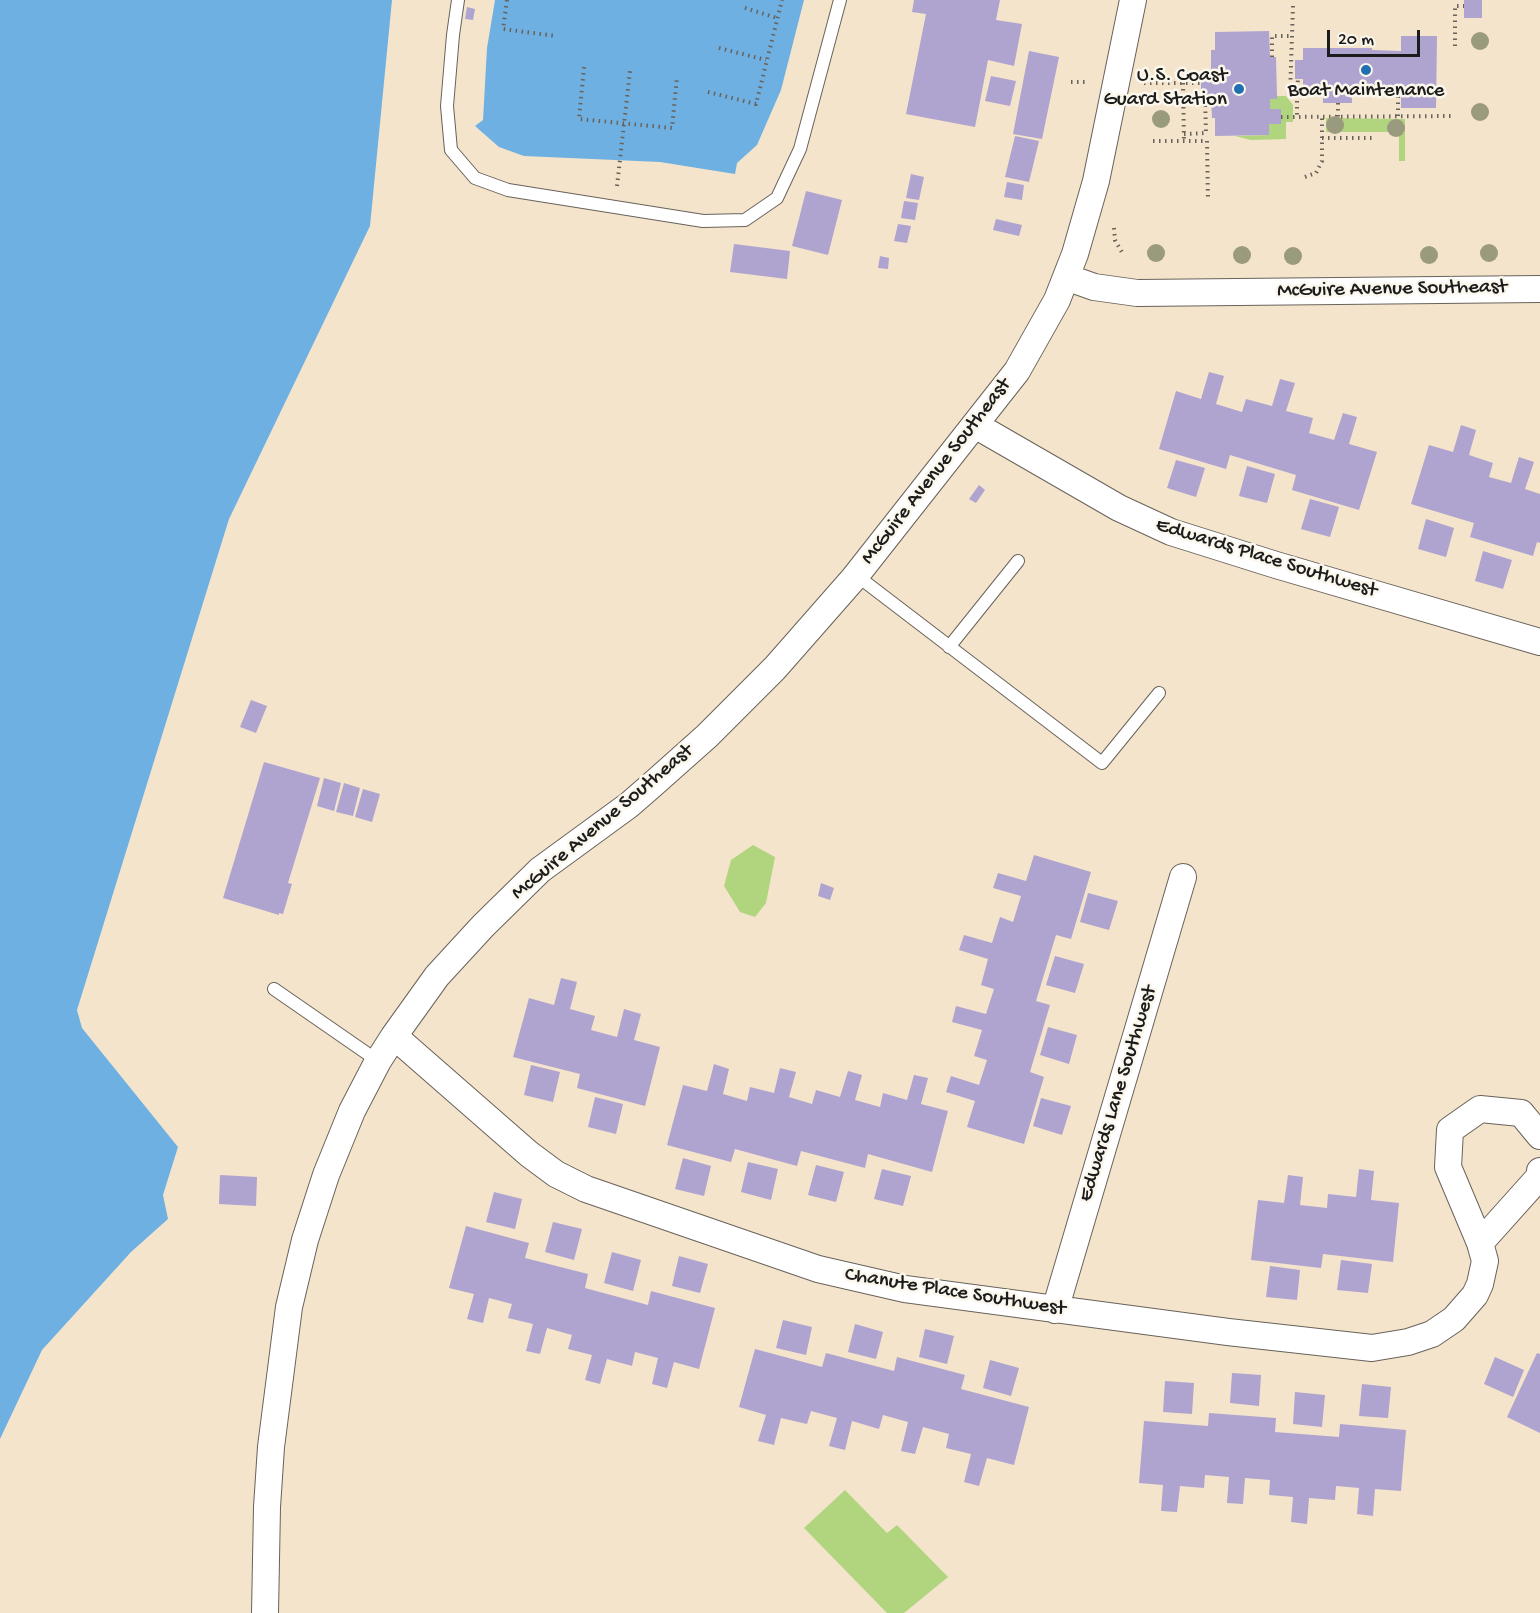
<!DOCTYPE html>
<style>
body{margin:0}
#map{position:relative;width:1540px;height:1613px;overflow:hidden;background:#f5e4cc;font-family:"Gochi Hand",sans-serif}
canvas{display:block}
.scale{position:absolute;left:1327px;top:30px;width:93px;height:27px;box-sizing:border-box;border:3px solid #1c1c1c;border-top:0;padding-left:8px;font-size:18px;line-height:21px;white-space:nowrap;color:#1c1c1c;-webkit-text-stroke:4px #fbf7ec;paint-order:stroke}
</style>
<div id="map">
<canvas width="1540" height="1613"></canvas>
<div class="scale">20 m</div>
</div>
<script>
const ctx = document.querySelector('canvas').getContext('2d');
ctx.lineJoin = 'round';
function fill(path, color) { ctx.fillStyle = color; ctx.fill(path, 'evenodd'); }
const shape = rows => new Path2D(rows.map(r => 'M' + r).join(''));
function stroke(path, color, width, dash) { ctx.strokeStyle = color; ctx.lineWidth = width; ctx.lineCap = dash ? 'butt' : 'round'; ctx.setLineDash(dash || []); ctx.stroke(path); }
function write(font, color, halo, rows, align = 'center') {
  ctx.font = font + ' "Gochi Hand",sans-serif'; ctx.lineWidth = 5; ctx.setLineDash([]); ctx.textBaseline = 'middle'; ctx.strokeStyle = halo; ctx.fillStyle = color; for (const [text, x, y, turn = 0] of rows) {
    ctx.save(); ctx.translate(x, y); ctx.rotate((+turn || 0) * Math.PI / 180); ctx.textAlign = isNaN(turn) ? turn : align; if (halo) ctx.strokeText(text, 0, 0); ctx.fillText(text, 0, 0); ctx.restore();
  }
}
fill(shape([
 [1277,96,1286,96,1293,105,1293,122,1286,122,1286,139,1251,140,1235,136,1269,135,1269,124,1281,124,1281,109,1270,109,1270,99,1277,99],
 [1326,118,1405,119,1405,161,1399,161,1399,132,1326,132],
 [753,845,775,857,766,903,755,917,740,912,724,886,731,860],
 [845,1490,887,1533,897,1525,948,1577,904,1613,887,1613,804,1528]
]), '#b0d57e');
fill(shape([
 [0,0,392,0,370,226,229,519,77,1010,82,1028,178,1147,163,1195,168,1219,131,1252,42,1350,0,1439],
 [489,0,818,0,771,153,711,189,686,181,499,158,475,126]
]), '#6fb0e3');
fill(shape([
 [486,0,495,0,487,48,483,120,475,126,499,147,524,156,660,162,735,174,737,163,757,145,781,90,804,0,821,0,792,113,781,134,774,154,749,194,738,200,724,202,709,191,685,183,619,175,548,174,497,161,472,126]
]), '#f5e4cc');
fill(shape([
 [914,0,1000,0,996,20,1022,24,1014,66,988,60,975,127,906,114,926,14,912,12],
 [1464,0,1482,0,1482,18,1464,18],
 [467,7,475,9,473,20,465,19],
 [1269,31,1270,57,1276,57,1277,96,1277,99,1270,99,1270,109,1281,109,1281,124,1269,124,1269,135,1215,136,1215,118,1212,118,1211,97,1201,97,1201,71,1211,71,1211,50,1215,50,1215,32],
 [1401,36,1437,36,1436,108,1401,108,1401,89,1372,89,1372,92,1352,92,1352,103,1323,103,1323,93,1303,93,1303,79,1295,79,1295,60,1303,60,1303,48,1372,48,1372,50,1401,51],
 [1029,51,1059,57,1042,139,1013,134],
 [991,76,1016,81,1010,106,985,101],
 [1015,136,1039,141,1029,182,1005,177],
 [911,174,924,177,919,200,906,198],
 [1007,182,1024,185,1022,200,1004,197],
 [806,191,842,200,828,255,792,246],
 [904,201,918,203,915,220,901,218],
 [996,219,1022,225,1019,236,993,230],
 [898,224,911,226,907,243,894,241],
 [734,244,790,251,787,279,730,272],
 [880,256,889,258,888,269,878,268],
 [1209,372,1224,376,1216,404,1242,412,1246,399,1272,406,1280,379,1295,383,1286,411,1313,418,1309,433,1334,440,1343,413,1357,417,1349,444,1377,452,1359,510,1292,490,1296,475,1230,455,1226,469,1159,449,1176,391,1201,399],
 [1461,425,1476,430,1469,455,1493,463,1489,477,1511,483,1519,457,1534,462,1525,489,1540,494,1540,543,1537,542,1533,556,1470,537,1474,523,1411,504,1429,445,1453,452],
 [1176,460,1205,468,1196,497,1167,488],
 [1247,466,1275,474,1267,503,1239,496],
 [979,485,985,490,976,503,969,499],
 [1310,499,1339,507,1330,537,1301,529],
 [1426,519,1454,528,1446,557,1418,549],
 [1483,551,1512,560,1503,589,1475,581],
 [251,700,267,706,256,733,240,727],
 [264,762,320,778,288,883,292,884,283,914,279,913,279,915,223,898],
 [324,778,341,783,334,811,317,806],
 [344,783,360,788,353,816,336,812],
 [363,789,380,794,372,822,355,817],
 [1034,855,1091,872,1071,939,1056,935,1036,1001,1050,1005,1030,1072,1044,1077,1024,1144,967,1127,975,1101,946,1092,951,1076,979,1085,987,1060,974,1056,982,1030,952,1022,956,1006,986,1014,994,989,981,985,988,959,959,950,964,935,992,943,1000,917,1013,922,1021,896,993,888,998,873,1026,881],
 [821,883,834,888,830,900,818,896],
 [1088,893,1118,901,1109,930,1080,922],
 [1055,956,1084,964,1075,993,1046,985],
 [561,978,577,982,570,1009,595,1016,591,1030,617,1037,624,1009,641,1014,634,1040,660,1047,645,1106,577,1088,580,1074,513,1057,529,998,554,1005],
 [1048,1027,1077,1035,1069,1064,1040,1055],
 [714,1064,729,1069,723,1094,747,1101,750,1087,774,1093,780,1068,796,1072,789,1097,812,1104,816,1090,840,1097,848,1071,862,1075,855,1100,880,1107,883,1093,907,1100,914,1075,928,1078,921,1104,948,1111,932,1172,868,1154,865,1168,801,1151,797,1166,735,1149,731,1162,667,1145,683,1085,707,1091],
 [531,1065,560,1072,553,1102,524,1095],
 [595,1097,623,1104,616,1134,588,1127],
 [1041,1098,1071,1106,1062,1135,1033,1126],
 [683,1158,711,1166,704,1196,675,1189],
 [748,1162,778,1169,771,1200,741,1192],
 [816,1165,844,1172,836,1202,808,1195],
 [882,1169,911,1176,903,1206,874,1199],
 [1359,1169,1374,1171,1371,1200,1399,1203,1393,1262,1323,1254,1321,1268,1251,1260,1258,1200,1284,1203,1288,1175,1303,1177,1300,1205,1327,1208,1328,1194,1356,1197],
 [220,1175,257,1177,256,1206,219,1204],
 [494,1192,522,1199,515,1229,486,1222],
 [553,1222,582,1229,574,1260,545,1252],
 [466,1226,529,1243,525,1258,588,1274,585,1288,648,1305,651,1291,715,1308,699,1369,674,1362,667,1388,652,1384,658,1358,635,1352,632,1366,607,1359,600,1384,585,1380,592,1355,568,1349,572,1335,547,1328,540,1354,526,1351,533,1324,508,1318,512,1304,489,1298,483,1323,467,1319,474,1294,449,1288],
 [612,1252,641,1260,633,1291,604,1283],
 [679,1256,708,1264,700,1293,672,1286],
 [1341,1260,1372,1264,1368,1293,1337,1290],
 [1270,1266,1300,1270,1297,1300,1266,1297],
 [783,1320,812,1327,806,1355,776,1348],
 [855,1324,883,1332,876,1359,848,1352],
 [925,1329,954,1336,947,1364,919,1357],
 [755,1349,822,1367,826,1353,894,1371,897,1357,965,1375,961,1389,1029,1407,1014,1465,987,1458,979,1486,964,1482,971,1454,946,1448,949,1434,923,1427,915,1454,901,1451,908,1422,883,1415,879,1429,852,1421,845,1450,829,1446,837,1418,811,1411,807,1424,781,1418,774,1445,758,1441,766,1415,739,1407],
 [1537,1353,1540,1354,1540,1433,1507,1417],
 [1495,1357,1524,1370,1513,1397,1484,1384],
 [990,1360,1019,1368,1011,1396,983,1388],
 [1232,1373,1261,1375,1259,1406,1230,1403],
 [1165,1381,1194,1383,1192,1414,1163,1412],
 [1362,1384,1391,1387,1388,1418,1359,1416],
 [1295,1392,1325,1395,1322,1427,1293,1424],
 [1209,1413,1276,1418,1275,1432,1339,1437,1340,1424,1406,1430,1401,1491,1375,1489,1373,1516,1357,1514,1359,1488,1336,1486,1335,1500,1309,1498,1307,1524,1291,1522,1293,1497,1269,1495,1270,1480,1245,1478,1243,1504,1227,1503,1229,1477,1205,1475,1204,1488,1180,1486,1177,1512,1161,1511,1163,1485,1139,1483,1144,1421,1208,1426]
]), '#afa3cf');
const lane = shape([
 [458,0,453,35,447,106,451,150,475,178,508,190,703,221,745,220,777,198,800,149,840,0],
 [856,575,1102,763,1159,693],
 [949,647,1018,561],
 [274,989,378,1061]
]);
const street = shape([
 [1066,277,1094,287,1137,293,1540,289],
 [975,425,1119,508,1171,532,1276,565,1540,642],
 [394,1036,529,1154,556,1174,586,1189,818,1269,905,1289,1228,1332,1372,1348,1408,1342,1432,1334,1454,1319,1475,1295,1480,1284,1485,1261,1480,1243],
 [1540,1136,1521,1113,1480,1109,1450,1130,1448,1167,1480,1243,1540,1176,1540,1171],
 [1055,1310,1183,877],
 [265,1613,267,1507,271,1447,289,1307,305,1240,326,1175,352,1111,378,1061,394,1036,437,976,483,926,540,870,629,805,652,785,707,736,775,668,854,578,1017,371,1057,300,1075,254,1096,181,1133,0]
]);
stroke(lane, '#68625a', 14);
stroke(street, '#68625a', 28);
stroke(shape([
 [507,0,503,29,556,36],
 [1293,6,1290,94,1297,94,1297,117],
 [745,8,777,18],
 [1455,46,1455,6,1464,6],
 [719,48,766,60],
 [1272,57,1272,36,1292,36],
 [584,67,579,119,672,128,677,77],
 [1071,82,1089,82],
 [1144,83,1201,83],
 [1183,83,1184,141],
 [708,92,756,104,782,0],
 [1297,94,1298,79],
 [1338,103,1338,117],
 [1398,116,1398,89],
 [1281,117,1455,116],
 [1184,134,1206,133,1205,97],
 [1322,138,1376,138],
 [1153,141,1207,141,1208,201],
 [1305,177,1316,173,1322,161,1322,117],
 [617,186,630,71],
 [1114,228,1115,240,1123,254]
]), '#68625a', 4, [1.5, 4.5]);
stroke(lane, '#fff', 12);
stroke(street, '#fff', 26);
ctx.fillStyle = '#9a9a7e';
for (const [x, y] of [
 [1480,41],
 [1480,112],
 [1161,119],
 [1335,125],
 [1396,128],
 [1156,253],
 [1489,253],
 [1242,255],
 [1429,255],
 [1293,256]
]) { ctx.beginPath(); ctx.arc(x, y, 9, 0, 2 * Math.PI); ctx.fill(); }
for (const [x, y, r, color] of [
 [1366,70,6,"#1f6fb2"],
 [1239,89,6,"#1f6fb2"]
]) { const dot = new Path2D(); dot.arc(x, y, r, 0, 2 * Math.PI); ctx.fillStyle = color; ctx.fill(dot); stroke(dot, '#fbf7ec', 2); }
write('21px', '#1c1c1c', '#fbf7ec', [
 ["U.S. Coast",1227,77],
 ["Guard Station",1227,101],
 ["Boat Maintenance",1366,92,"center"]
], 'right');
write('21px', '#1c1c1c', '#fbf7ec', [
 ["McGuire Avenue Southeast",1392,290,-1],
 ["McGuire Avenue Southeast",937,472,-52],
 ["Edwards Place Southwest",1266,559,17],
 ["McGuire Avenue Southeast",603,823,-40],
 ["Edwards Lane Southwest",1119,1094,-73],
 ["Chanute Place Southwest",955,1293,9]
]);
</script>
